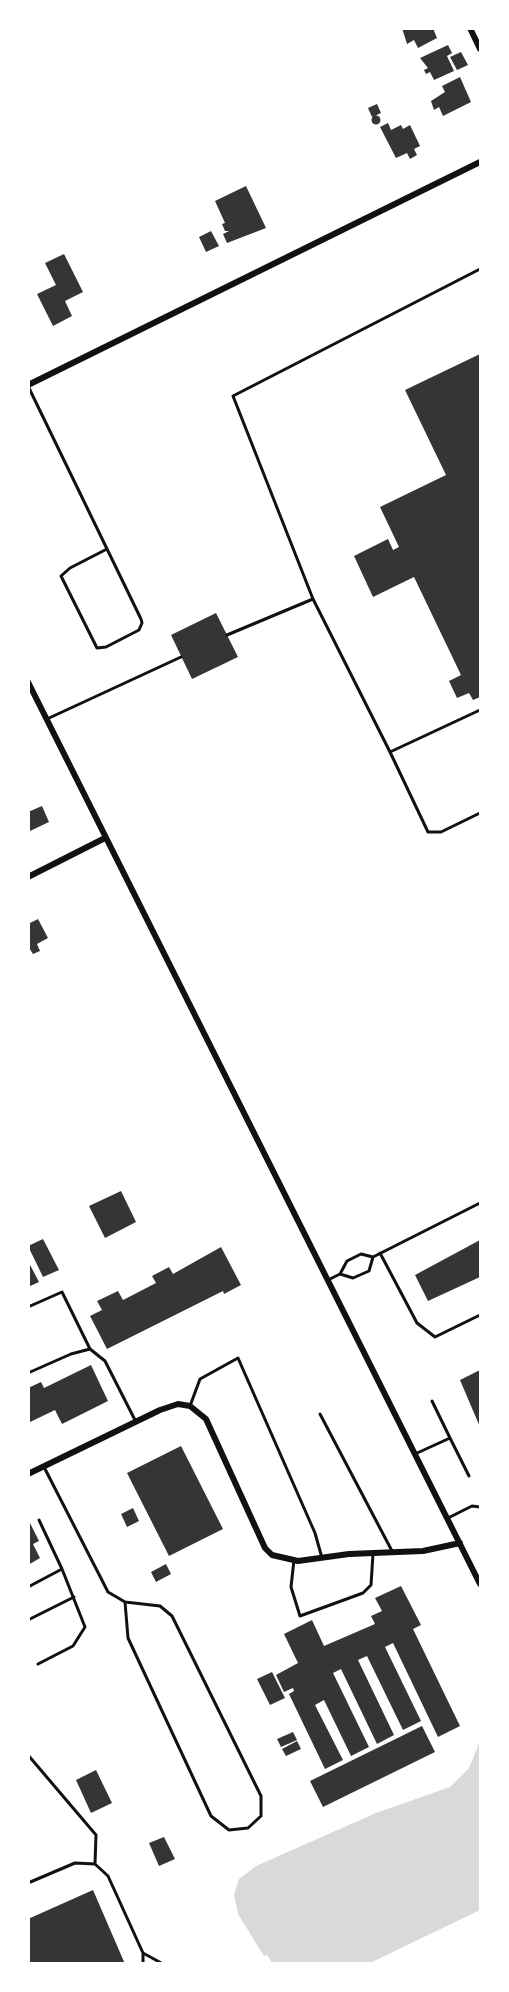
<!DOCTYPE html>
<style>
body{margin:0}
#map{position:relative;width:509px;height:1992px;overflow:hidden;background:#fff;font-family:"Public Sans",sans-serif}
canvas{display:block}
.frame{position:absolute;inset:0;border:30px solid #fff;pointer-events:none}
</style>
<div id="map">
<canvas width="509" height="1992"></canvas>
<div class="frame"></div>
</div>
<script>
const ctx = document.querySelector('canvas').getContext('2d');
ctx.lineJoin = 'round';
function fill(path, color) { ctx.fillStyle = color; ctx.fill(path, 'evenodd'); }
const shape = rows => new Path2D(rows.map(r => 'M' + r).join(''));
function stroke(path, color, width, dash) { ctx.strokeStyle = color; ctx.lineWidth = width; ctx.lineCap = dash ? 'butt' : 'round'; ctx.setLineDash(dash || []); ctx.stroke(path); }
fill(shape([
 [480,1741,480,1910,370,1963,272,1963,267,1955,264,1956,238,1914,234,1895,239,1879,256,1866,376,1813,450,1787,469,1768]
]), '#d9d9d9');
fill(shape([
 [402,28,433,28,437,38,418,48,414,40,407,44],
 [448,45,452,53,447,56,454,71,434,80,430,72,426,74,424,70,428,68,420,58],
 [461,52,468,65,457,70,450,57],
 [460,77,471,102,443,116,439,107,434,110,431,101,445,92,442,86],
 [377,104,381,113,372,117,368,108],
 '371.5 120a4.5 4.5 0 1 1 9 0a4.5 4.5 0 1 1-9 0Z',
 [388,123,391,130,401,125,403,129,410,125,420,146,414,149,417,155,410,159,407,153,396,158,380,127],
 [246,186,266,228,227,243,223,234,229,231,225,231,222,224,225,223,215,201],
 [211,231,219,246,206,252,199,237],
 [64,254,83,292,65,301,72,316,53,326,37,294,56,285,45,263],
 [480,354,480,697,473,700,469,693,457,698,449,681,461,675,414,577,373,597,354,556,388,539,393,550,399,547,380,507,446,475,405,390],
 [216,613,238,657,192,679,171,635],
 [42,806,49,822,30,831,28,812],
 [38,919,48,938,37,944,40,951,33,954,28,946,28,920,30,923],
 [121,1191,136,1222,105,1238,89,1206],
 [43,1239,59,1270,43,1277,28,1246],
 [480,1240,480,1277,428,1301,415,1275],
 [221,1247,241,1285,224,1294,223,1291,107,1349,90,1316,102,1310,97,1301,118,1291,123,1300,156,1283,152,1276,169,1267,173,1274],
 [28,1261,39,1282,28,1287],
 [91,1365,108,1401,62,1424,55,1410,28,1423,28,1388,41,1382,44,1388],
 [480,1370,480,1427,460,1380],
 [181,1446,223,1529,169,1556,127,1473],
 [133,1508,139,1521,127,1527,121,1514],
 [28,1519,39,1541,33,1544,40,1558,28,1565],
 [166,1564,171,1574,156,1582,151,1572],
 [401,1586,421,1625,413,1629,460,1726,438,1737,393,1643,385,1647,421,1721,403,1730,367,1656,358,1660,394,1735,377,1744,341,1669,333,1673,369,1747,351,1756,324,1700,315,1705,343,1760,325,1769,289,1694,294,1691,293,1688,284,1692,276,1675,298,1663,284,1634,312,1620,324,1646,375,1624,371,1616,382,1611,375,1598],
 [272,1672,285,1698,270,1705,257,1679],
 [422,1726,435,1752,323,1807,310,1781],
 [293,1732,297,1740,281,1747,277,1739],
 [297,1741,301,1749,286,1756,282,1749],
 [96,1770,112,1803,91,1813,76,1780],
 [164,1837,175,1859,159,1866,149,1843],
 [93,1890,125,1964,28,1964,28,1919]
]), '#353535');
stroke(shape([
 [28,386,141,619,142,623,139,630,106,647,97,648,61,576,70,568,107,549],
 [313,599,233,396,480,269],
 [227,635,313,599,390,752,480,710],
 [47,719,181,657],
 [390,752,428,832,441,832,480,813],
 [380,1253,417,1323,435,1337,480,1315],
 [340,1274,353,1278,369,1271,373,1257],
 [328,1280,340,1274,347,1261,361,1254,373,1257,480,1203],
 [28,1307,62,1292,90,1349,71,1354,28,1373],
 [90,1349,105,1361,136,1422],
 [190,1406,200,1379,238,1358,315,1533,322,1558],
 [320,1414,392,1551],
 [450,1438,469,1476],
 [415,1454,450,1438,432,1401],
 [44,1467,108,1592,125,1602,160,1606,172,1616,261,1796,261,1816,248,1828,229,1830,211,1816,128,1638,125,1602],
 [448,1518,472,1506,480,1507],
 [294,1560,291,1587,300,1616,363,1593,371,1585,373,1554],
 [28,1587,62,1569,39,1520],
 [28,1620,74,1597],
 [38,1664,73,1646,85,1627,62,1569],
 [28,1755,96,1835,95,1864],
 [28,1883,75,1863,95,1864,108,1876,143,1953,143,1964],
 [143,1953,163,1964]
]), '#111', 3);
stroke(shape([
 [470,28,480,49],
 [28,385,480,162],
 [28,682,480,1584],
 [28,877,105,838],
 [28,1474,160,1410,178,1404,190,1406,206,1419,265,1548,272,1555,298,1561,349,1554,423,1551,460,1543]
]), '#111', 6);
</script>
